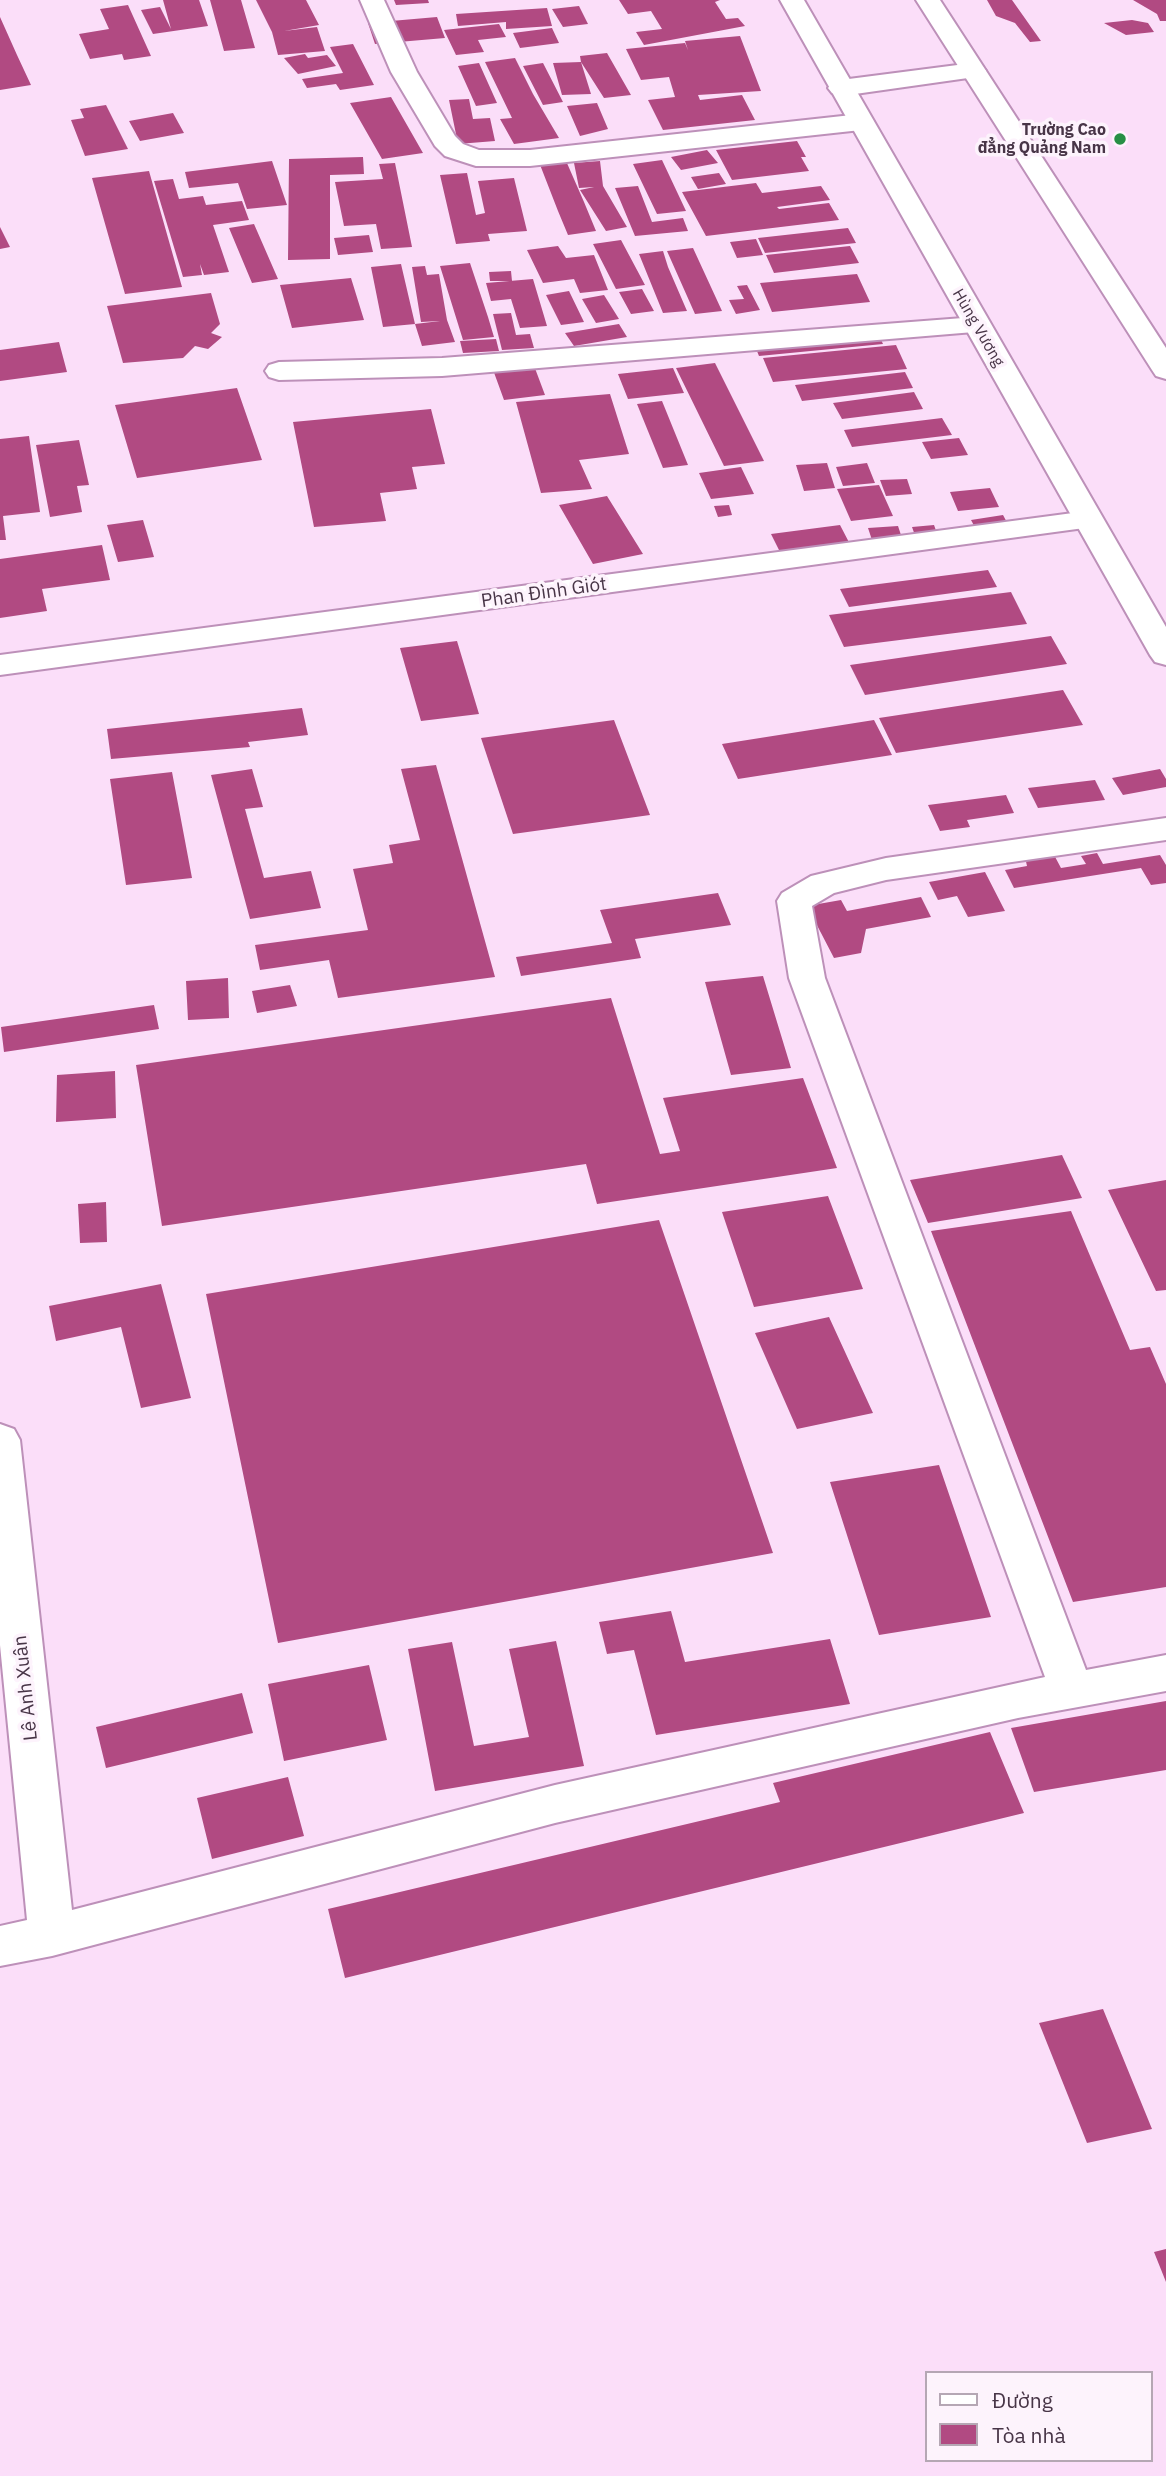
<!DOCTYPE html>
<meta charset="utf-8">
<style>
body{margin:0}
#map{position:relative;width:1166px;height:2476px;overflow:hidden;background:#fbdef9;font-family:"IBM Plex Sans",sans-serif}
canvas{display:block}
.legend{position:absolute;left:925px;top:2371px;width:228px;height:91px;box-sizing:border-box;background:#fdf3fc;border:2px solid #b5a7b4;margin:0;padding:9px 12px;list-style:none;font-size:21px;color:#483547}
.legend li{display:flex;align-items:center;gap:14px;height:35px}
.legend b{width:35px;border:2px solid #b5a7b4}
</style>
<div id="map">
<canvas width="1166" height="2476"></canvas>
<ul class="legend">
<li><b style="height:9px;background:#fff"></b>Đường</li>
<li><b style="height:19px;background:#b14a82"></b>Tòa nhà</li>
</ul>
</div>
<script>
const ctx = document.querySelector('canvas').getContext('2d');
ctx.lineJoin = 'round';
function fill(path, color) { ctx.fillStyle = color; ctx.fill(path, 'evenodd'); }
const shape = rows => new Path2D(rows.map(r => 'M' + r).join(''));
function stroke(path, color, width, dash) { ctx.strokeStyle = color; ctx.lineWidth = width; ctx.lineCap = dash ? 'butt' : 'round'; ctx.setLineDash(dash || []); ctx.stroke(path); }
function write(font, color, halo, rows, align = 'center') {
  ctx.font = font + ' "IBM Plex Sans",sans-serif'; ctx.lineWidth = 7; ctx.setLineDash([]); ctx.textBaseline = 'middle'; ctx.strokeStyle = halo; ctx.fillStyle = color; for (const [text, x, y, turn = 0] of rows) {
    ctx.save(); ctx.translate(x, y); ctx.rotate((+turn || 0) * Math.PI / 180); ctx.textAlign = isNaN(turn) ? turn : align; if (halo) ctx.strokeText(text, 0, 0); ctx.fillText(text, 0, 0); ctx.restore();
  }
}
fill(shape([
 [163,0,199,0,208,26,153,34,141,10,160,7,171,29],
 [210,0,241,0,255,48,224,51],
 [256,0,306,0,319,25,284,31,317,27,325,51,278,55,272,32],
 [394,0,428,0,429,3,396,5],
 [619,0,720,0,715,2,726,19,738,18,745,26,644,45,636,32,662,29,651,11,628,14],
 [987,0,1012,0,1041,41,1030,42,1015,23,996,16],
 [1133,0,1166,0,1166,21,1160,21,1157,14],
 [128,5,151,56,124,60,122,54,90,59,79,34,109,29,100,9],
 [579,6,588,24,563,27,552,9],
 [547,8,552,26,506,29,506,22,458,26,456,14],
 [0,17,17,55,31,85,0,90],
 [437,17,445,38,375,44,368,23],
 [1132,20,1148,23,1154,32,1126,35,1104,23],
 [499,24,506,37,478,40,484,52,456,55,444,30],
 [552,28,559,43,520,48,513,33],
 [740,36,761,91,698,95,700,100,742,95,755,120,663,130,648,100,675,97,669,77,641,80,626,49,685,43,688,50,685,41],
 [353,44,374,85,340,90,336,84,307,88,302,79,343,73,330,47],
 [607,53,631,95,604,98,581,62,591,94,562,95,553,63,581,62,580,56],
 [305,54,308,58,327,55,336,66,298,74,284,58],
 [515,58,533,94,559,138,514,144,500,119,512,118,485,62],
 [479,63,497,103,476,106,458,66],
 [543,63,563,102,543,105,523,66],
 [391,97,423,153,382,159,350,103],
 [469,99,473,119,490,118,495,141,458,144,449,100],
 [597,103,608,129,580,136,567,106],
 [106,105,128,149,85,156,71,120,84,118,80,109],
 [173,113,184,133,140,141,129,121],
 [797,141,806,157,801,157,809,171,732,180,716,150],
 [707,150,718,163,681,170,671,157],
 [563,154,584,202,596,231,568,235,558,211,537,157],
 [363,157,364,174,330,175,330,259,288,260,289,159],
 [662,160,686,211,657,214,633,164],
 [272,161,287,205,247,209,238,183,189,188,185,172],
 [600,161,603,186,627,227,606,231,580,190,594,187,579,188,574,163],
 [395,163,412,247,381,249,376,224,344,226,335,182,383,179,379,164],
 [149,171,182,287,125,294,92,178],
 [467,173,476,215,485,213,478,181,514,178,527,231,488,234,490,241,456,244,440,175],
 [719,173,726,184,698,189,691,177],
 [173,179,179,199,203,196,206,205,242,201,249,220,213,225,229,272,204,275,200,264,202,275,183,277,154,181],
 [756,183,762,193,821,186,830,200,777,207,779,209,829,203,839,220,706,236,682,192],
 [638,186,652,222,683,218,688,231,635,236,615,188],
 [254,224,278,279,252,283,229,228],
 [0,227,10,247,0,249],
 [848,228,856,243,765,253,758,238],
 [369,235,373,252,338,255,334,238],
 [756,239,763,255,737,258,730,242],
 [621,240,645,285,616,289,593,244],
 [558,246,566,258,594,255,608,290,580,293,574,279,543,283,527,250],
 [850,246,859,263,774,273,766,255],
 [693,248,722,311,695,314,667,251],
 [663,251,668,267,687,311,663,313,639,254],
 [470,263,488,317,494,337,463,340,440,266],
 [401,264,415,324,383,327,371,267],
 [425,266,427,275,439,274,447,320,455,342,422,346,415,324,440,321,421,322,412,267],
 [511,271,512,281,490,281,489,272],
 [857,274,870,302,772,312,760,283],
 [351,278,364,320,292,328,280,285],
 [533,279,547,326,520,328,511,299,491,301,486,283],
 [747,285,760,310,736,314,729,300,744,299,737,286],
 [642,289,654,311,631,314,619,292],
 [569,291,584,322,561,325,546,295],
 [211,293,220,324,211,333,222,337,208,349,195,346,183,358,123,363,107,306],
 [604,295,619,319,596,323,582,299],
 [511,313,516,335,530,334,534,348,502,350,493,314],
 [619,324,627,337,574,346,565,333],
 [875,327,883,344,759,356,752,339],
 [496,339,499,351,463,353,460,341],
 [59,342,67,372,0,381,0,350],
 [896,345,907,369,773,382,763,358],
 [533,363,545,395,504,400,492,367],
 [715,363,764,461,724,466,676,368],
 [673,368,684,393,628,399,618,374],
 [905,372,913,388,802,401,795,385],
 [237,388,262,460,137,478,115,405],
 [914,392,923,409,842,419,833,403],
 [610,394,629,454,579,460,592,489,541,493,516,402],
 [662,401,688,465,663,468,637,404],
 [431,409,445,464,412,467,417,489,380,493,386,521,314,527,293,422],
 [942,418,952,435,852,447,844,430],
 [29,436,40,512,3,516,6,540,0,540,0,439],
 [959,438,968,455,931,459,922,442],
 [79,440,89,485,77,486,82,512,50,517,36,445],
 [827,463,835,488,804,491,796,465],
 [867,463,875,483,843,486,836,467],
 [741,467,754,494,711,499,699,473],
 [907,479,912,494,886,496,880,480],
 [879,485,893,516,851,521,837,489],
 [990,488,999,507,958,511,950,492],
 [607,496,643,554,593,564,559,505],
 [729,505,732,515,718,517,714,506],
 [1003,515,1010,528,978,533,971,520],
 [143,520,154,557,118,562,107,525],
 [840,525,853,550,784,560,771,534],
 [934,525,939,539,917,541,912,527],
 [898,526,904,544,874,546,868,528],
 [102,545,110,580,42,589,47,611,0,618,0,559],
 [988,570,997,587,849,607,840,589],
 [1011,592,1027,624,844,647,829,615],
 [1051,636,1067,664,865,695,850,665],
 [457,641,479,714,421,721,400,648],
 [1063,690,1083,725,896,753,879,718],
 [302,708,308,735,248,742,250,747,111,759,107,729],
 [614,720,650,815,513,834,481,738],
 [874,720,892,755,738,779,722,744],
 [436,765,495,977,338,998,329,960,260,970,255,945,368,930,353,869,393,863,389,845,420,840,401,769],
 [252,769,263,807,245,809,264,878,311,871,321,908,250,919,211,775],
 [1160,769,1166,779,1166,787,1123,795,1112,778],
 [172,772,192,878,126,885,110,779],
 [1095,780,1105,800,1038,808,1028,788],
 [1006,795,1014,813,967,820,970,827,940,831,928,805],
 [1053,853,1061,868,1086,864,1081,856,1097,853,1103,864,1160,855,1166,865,1166,883,1151,885,1141,868,1014,888,1005,870,1027,866,1025,857],
 [985,872,1005,911,968,917,957,896,938,900,929,882],
 [718,893,731,925,635,939,641,958,521,976,516,957,612,943,600,910],
 [921,897,931,917,866,929,861,953,834,958,807,906,841,900,847,911],
 [763,976,791,1068,731,1075,705,982],
 [228,978,229,1018,188,1020,186,981],
 [290,985,297,1006,257,1013,252,991],
 [611,998,660,1154,680,1151,663,1098,803,1078,837,1168,597,1204,586,1164,162,1226,136,1065],
 [154,1005,159,1029,4,1052,1,1027],
 [115,1071,116,1118,56,1122,57,1075],
 [1062,1155,1082,1198,928,1223,910,1180],
 [1166,1180,1166,1290,1156,1291,1108,1190],
 [828,1196,863,1289,754,1307,722,1212],
 [106,1202,107,1242,80,1243,78,1204],
 [1071,1211,1130,1350,1150,1347,1166,1384,1166,1587,1073,1602,931,1231],
 [659,1220,773,1553,278,1643,206,1294],
 [161,1284,191,1398,141,1408,121,1327,56,1341,49,1306],
 [829,1317,873,1413,797,1429,755,1333],
 [939,1465,991,1617,879,1635,830,1482],
 [671,1611,685,1662,830,1639,850,1704,656,1735,634,1650,607,1654,599,1622],
 [556,1641,584,1766,435,1791,408,1649,452,1642,474,1746,529,1737,509,1649],
 [369,1665,387,1740,284,1761,268,1684],
 [242,1693,253,1733,106,1768,96,1727],
 [1166,1701,1166,1770,1034,1792,1011,1728],
 [990,1732,1024,1813,345,1978,328,1909,780,1802,773,1783],
 [288,1777,304,1836,212,1859,197,1798],
 [1103,2009,1152,2129,1087,2143,1039,2023],
 [1166,2249,1166,2282,1154,2252]
]), '#b14a82');
const minor = shape([
 [360,0,384,0,417,72,455,136,463,144,479,150,530,150,861,114,870,116,874,122,870,128,861,130,530,166,476,166,445,156,435,146,391,72,360,0],
 [973,63,982,66,986,71,982,76,841,96,832,93,828,88,832,83,841,80,973,63],
 [976,317,986,319,990,325,986,331,442,376,279,380,269,377,265,371,269,365,279,362,442,358,976,317],
 [1088,511,1099,514,1103,520,1099,526,0,675,0,655,1088,511],
 [1166,818,1166,840,886,880,834,893,812,906,825,978,1086,1670,1166,1655,1166,1691,1018,1718,555,1823,52,1956,0,1966,0,1926,27,1920,0,1645,0,1424,14,1429,20,1440,72,1910,555,1785,1045,1677,789,978,777,901,782,893,811,876,886,858,1166,818]
]);
const secondary = shape([
 [780,0,804,0,1166,627,1166,665,1155,662,1150,655,780,0],
 [916,0,940,0,1166,348,1166,379,1156,376,1152,370,916,0]
]);
stroke(minor, '#bd90b9', 4);
stroke(secondary, '#bd90b9', 4);
fill(minor, '#fff');
fill(secondary, '#fff');
for (const [x, y, r, color] of [
 [1120,139,7,"#278f45"]
]) { const dot = new Path2D(); dot.arc(x, y, r, 0, 2 * Math.PI); ctx.fillStyle = color; ctx.fill(dot); stroke(dot, '#fdf3fc', 2.5); }
write('bold 16px', '#483547', '#fdf3fc', [
 ["Trường Cao",1106,130],
 ["đẳng Quảng Nam",1106,148]
], 'right');
write('16px', '#483547', '#fdf3fc', [
 ["Hùng Vương",978,328,60]
]);
write('19px', '#483547', '#fdf3fc', [
 ["Phan Đình Giót",544,593,-8],
 ["Lê Anh Xuân",26,1688,-96]
]);
</script>
